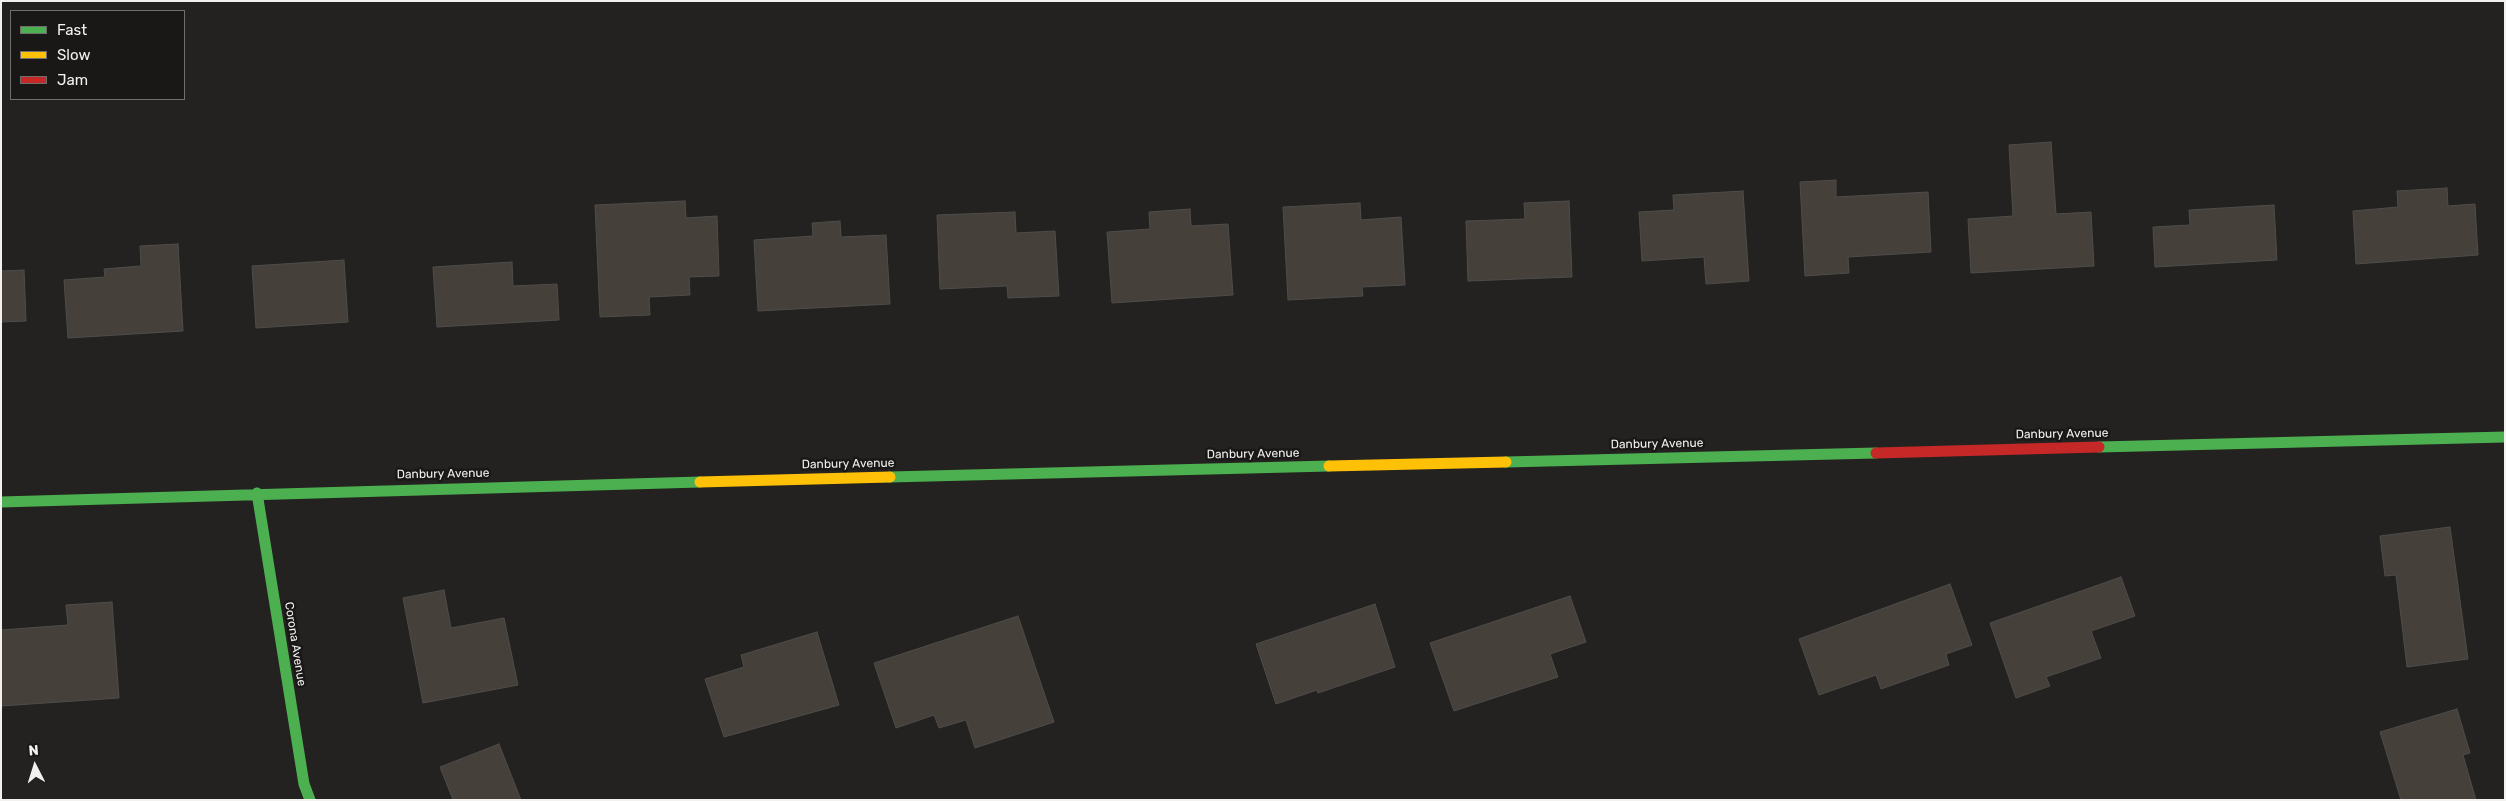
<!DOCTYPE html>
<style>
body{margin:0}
#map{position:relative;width:2506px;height:801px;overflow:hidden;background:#232220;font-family:Rubik,sans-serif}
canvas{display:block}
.frame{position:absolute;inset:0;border:2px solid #f2f1ef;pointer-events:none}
.legend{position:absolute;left:10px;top:10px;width:175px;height:90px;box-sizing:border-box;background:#1a1816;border:1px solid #706f6d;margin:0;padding:6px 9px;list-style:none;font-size:15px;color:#f2f1ef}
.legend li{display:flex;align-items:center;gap:10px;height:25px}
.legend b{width:25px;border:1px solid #706f6d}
.north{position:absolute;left:10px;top:741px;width:50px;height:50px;-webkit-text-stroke:4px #1a1816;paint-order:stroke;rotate:355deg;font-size:14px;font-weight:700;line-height:20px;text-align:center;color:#f2f1ef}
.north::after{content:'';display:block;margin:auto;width:18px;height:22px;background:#f2f1ef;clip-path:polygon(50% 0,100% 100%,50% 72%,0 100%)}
</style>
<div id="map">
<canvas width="2506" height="801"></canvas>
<div class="frame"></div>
<ul class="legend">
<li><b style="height:6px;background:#4caf50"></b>Fast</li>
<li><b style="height:6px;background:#ffc107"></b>Slow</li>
<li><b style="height:6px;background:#c62828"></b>Jam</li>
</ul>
<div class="north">N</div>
</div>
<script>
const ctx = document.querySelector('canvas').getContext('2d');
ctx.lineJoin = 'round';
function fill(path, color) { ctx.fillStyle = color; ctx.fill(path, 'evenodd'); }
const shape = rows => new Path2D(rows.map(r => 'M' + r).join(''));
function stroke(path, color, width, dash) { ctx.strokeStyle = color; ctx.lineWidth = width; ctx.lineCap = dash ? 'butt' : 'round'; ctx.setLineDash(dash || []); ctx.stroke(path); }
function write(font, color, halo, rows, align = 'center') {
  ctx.font = font + ' Rubik,sans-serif'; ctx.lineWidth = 5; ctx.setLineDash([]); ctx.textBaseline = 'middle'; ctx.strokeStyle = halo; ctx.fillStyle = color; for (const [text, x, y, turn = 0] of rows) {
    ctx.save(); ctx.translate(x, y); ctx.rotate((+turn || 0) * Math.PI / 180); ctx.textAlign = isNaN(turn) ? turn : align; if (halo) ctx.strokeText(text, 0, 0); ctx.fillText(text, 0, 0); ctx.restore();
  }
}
const building = shape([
 [2051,142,2056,214,2091,212,2094,266,1971,273,1968,219,2013,216,2009,145,2051,142],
 [1836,180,1836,197,1928,192,1931,252,1848,257,1849,273,1805,276,1800,182,1836,180],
 [2447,188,2448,206,2475,204,2478,255,2356,264,2353,211,2398,207,2397,191,2447,188],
 [1743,191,1749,281,1706,284,1704,257,1642,261,1639,212,1674,210,1673,195,1743,191],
 [685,201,686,218,717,216,719,276,689,277,690,295,649,297,650,315,600,317,595,205,685,201],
 [1569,201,1572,277,1468,281,1466,221,1525,219,1524,203,1569,201],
 [1360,203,1361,220,1401,217,1405,285,1362,287,1363,296,1288,300,1283,207,1360,203],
 [2274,205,2277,260,2155,267,2153,227,2190,225,2189,210,2274,205],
 [1190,209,1191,226,1228,224,1233,295,1112,303,1107,232,1150,229,1149,212,1190,209],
 [1015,212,1016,233,1055,231,1059,296,1008,298,1007,286,940,289,937,215,1015,212],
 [840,221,841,237,886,235,890,304,758,311,754,240,813,236,812,223,840,221],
 [178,244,183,331,68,338,64,280,105,277,104,269,141,266,140,246,178,244],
 [344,260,348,322,256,328,252,266,344,260],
 [512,262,513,286,557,284,559,320,437,327,433,267,512,262],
 [24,270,26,321,1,322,1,271,24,270],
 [2450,527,2468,659,2407,667,2396,575,2385,576,2380,536,2450,527],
 [2121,577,2135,616,2091,631,2101,658,2046,677,2050,686,2016,698,1990,623,2121,577],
 [1950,584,1972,645,1946,654,1949,665,1881,689,1876,675,1819,695,1799,639,1950,584],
 [444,590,451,628,504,618,518,685,423,703,403,598,444,590],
 [1570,596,1586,642,1550,654,1558,677,1454,711,1430,643,1570,596],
 [112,602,119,698,1,706,1,630,68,625,66,605,112,602],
 [1375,604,1395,667,1318,693,1317,690,1276,704,1256,644,1375,604],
 [1018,616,1054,722,975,748,966,720,939,728,934,715,896,728,874,663,1018,616],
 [817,632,839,705,724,737,705,679,744,667,741,655,817,632],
 [2457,709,2470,753,2463,755,2476,800,2401,800,2380,732,2457,709],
 [499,744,521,800,453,800,440,767,499,744]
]);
fill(building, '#45403a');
stroke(building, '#4e4d4b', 1);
stroke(shape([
 [2099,447,2505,437],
 [1506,462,1876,453],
 [890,477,1329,466],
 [257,493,304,784,310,800],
 [1,502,700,482]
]), '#4caf50', 11);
stroke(shape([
 [1329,466,1506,462],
 [700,482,890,477]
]), '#ffc107', 11);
stroke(shape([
 [1876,453,2099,447]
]), '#c62828', 11);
write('12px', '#f2f1ef', '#1a1816', [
 ["Danbury Avenue",2062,434,-1],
 ["Danbury Avenue",1657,444,-1],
 ["Danbury Avenue",1253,454,-1],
 ["Danbury Avenue",848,464,-1],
 ["Danbury Avenue",443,474,-1],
 ["Corona Avenue",295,644,81]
]);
</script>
